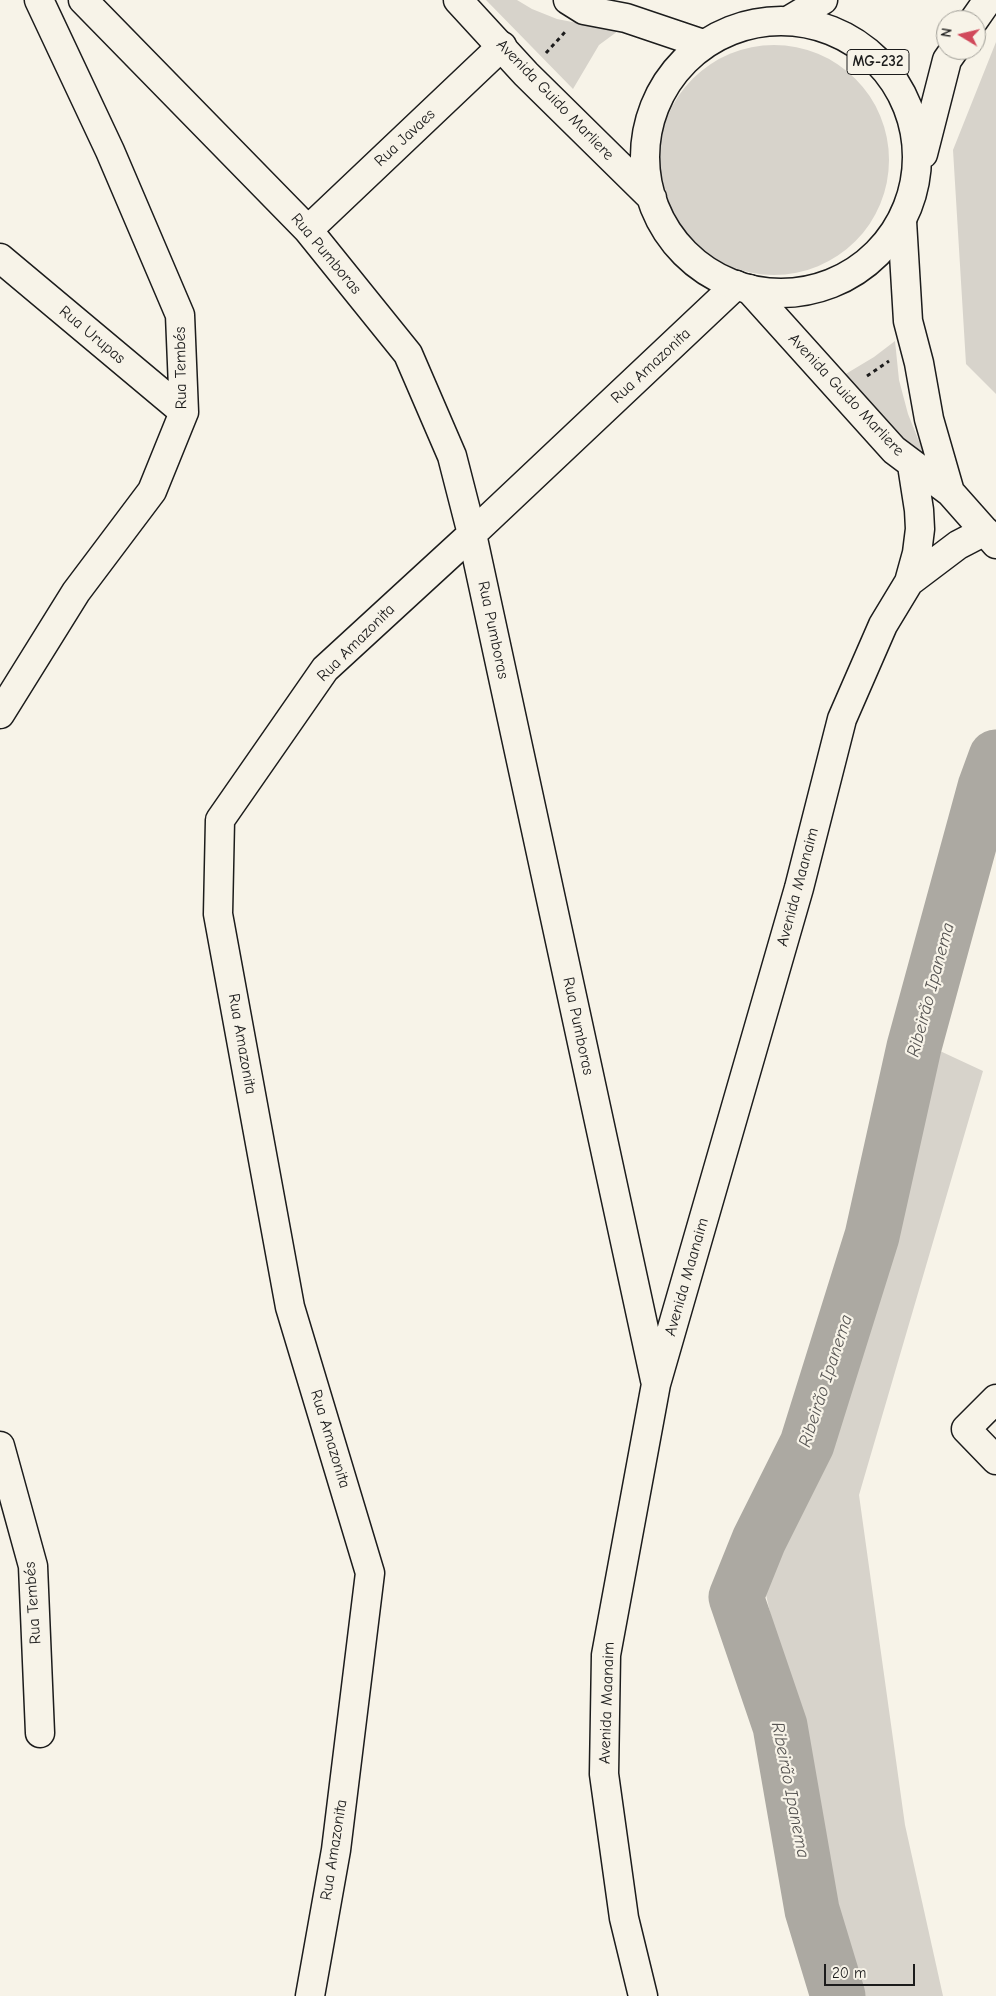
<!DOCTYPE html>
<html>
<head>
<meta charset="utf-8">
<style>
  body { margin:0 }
  #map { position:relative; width:996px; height:1996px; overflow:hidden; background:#f7f3e8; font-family:"Comic Neue",sans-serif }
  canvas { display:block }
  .north { position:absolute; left:936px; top:10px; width:50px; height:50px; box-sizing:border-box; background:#f7f3e8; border:1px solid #9f9d96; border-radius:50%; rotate:279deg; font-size:14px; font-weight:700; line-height:20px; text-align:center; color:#1c1c1c }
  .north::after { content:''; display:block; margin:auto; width:18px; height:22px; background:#d1495b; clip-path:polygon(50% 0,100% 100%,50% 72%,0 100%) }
  .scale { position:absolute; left:824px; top:1964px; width:91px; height:22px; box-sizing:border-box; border:2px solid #1c1c1c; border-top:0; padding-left:6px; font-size:15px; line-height:18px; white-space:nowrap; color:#1c1c1c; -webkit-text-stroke:4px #f7f3e8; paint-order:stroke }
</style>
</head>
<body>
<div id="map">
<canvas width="996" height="1996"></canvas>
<div class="north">N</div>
<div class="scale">20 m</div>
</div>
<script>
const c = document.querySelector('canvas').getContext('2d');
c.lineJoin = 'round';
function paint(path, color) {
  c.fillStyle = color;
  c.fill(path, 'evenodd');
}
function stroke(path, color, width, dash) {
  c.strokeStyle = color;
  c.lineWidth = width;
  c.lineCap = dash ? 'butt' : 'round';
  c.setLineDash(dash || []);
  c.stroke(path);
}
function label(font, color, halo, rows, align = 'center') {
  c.font = font + ' "Comic Neue",sans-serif';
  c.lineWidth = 4.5;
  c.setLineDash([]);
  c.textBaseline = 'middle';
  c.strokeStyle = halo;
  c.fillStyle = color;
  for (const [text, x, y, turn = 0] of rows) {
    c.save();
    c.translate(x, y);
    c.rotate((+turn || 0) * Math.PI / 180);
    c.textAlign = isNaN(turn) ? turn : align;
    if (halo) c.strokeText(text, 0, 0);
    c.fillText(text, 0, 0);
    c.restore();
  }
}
const green = new Path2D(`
  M486,0H517L532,9L557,19L618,31L599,45L573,89Z
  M996,42V394L966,364L953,150Z
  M659 160a115 115 0 1 1 230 0a115 115 0 1 1-230 0Z
  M895,341L899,380L908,414L931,471L839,378L874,357Z
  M940,1051L983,1071L859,1495L905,1825L943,1996H858L766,1595Z`);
const river = new Path2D(`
  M838,1996L812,1910L780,1726L736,1597L759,1540L807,1444L872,1236L914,1047L985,787L996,757`);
const path = new Path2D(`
  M546,53L565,32
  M867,376L889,361`);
const street = new Path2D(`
  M83,0L308,230L408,354L452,456L472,534L325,669L220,820L218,914L290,1307L370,1573L336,1850L310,1996
  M308,230L502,46
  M0,258L184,412
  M0,714L76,592L152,491L184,412L180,315L110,151L39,0
  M996,1399L966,1429L996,1460
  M0,1446L33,1566L40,1733`);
const secondary = new Path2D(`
  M902,221L908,321L919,363L929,419L950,492
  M749,289L894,450L950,492L996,544
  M909,582L958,545L985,531
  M655,1380L472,534L736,285
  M643,1996L624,1918L604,1774L606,1655L656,1384L799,888L842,719L883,625L909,582L917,553L920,529L919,510L912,465`);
const primary = new Path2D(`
  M458,0L526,74L652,198
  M568,0L584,10L626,18L703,44
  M791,19L823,0
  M974,20L988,0
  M645 157a136 136 0 1 1 272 0a136 136 0 1 1-272 0Z
  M923,154L947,60L954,50`);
const shields = [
  [878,62,62]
];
const shieldNames = [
  ["MG-232",878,62]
];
const streetNames = [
  ["Avenida Guido Marliere",555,100,46],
  ["Rua Javaes",405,138,-43],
  ["Rua Pumboras",326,254,50],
  ["Rua Urupas",92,335,40],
  ["Rua Amazonita",651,366,-43],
  ["Rua Tembés",181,368,-91],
  ["Avenida Guido Marliere",846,395,47],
  ["Rua Pumboras",493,630,78],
  ["Rua Amazonita",356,643,-45],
  ["Avenida Maanaim",798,887,-75],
  ["Rua Pumboras",578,1026,78],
  ["Rua Amazonita",242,1044,80],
  ["Avenida Maanaim",687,1277,-74],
  ["Rua Amazonita",330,1439,73],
  ["Rua Tembés",33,1603,-94],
  ["Avenida Maanaim",607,1703,-88],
  ["Rua Amazonita",334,1850,-81]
];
const waterNames = [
  ["Ribeirão Ipanema",931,990,-75],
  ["Ribeirão Ipanema",826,1381,-72],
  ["Ribeirão Ipanema",790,1790,79]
];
paint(green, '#d7d3cb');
stroke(river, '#aca9a2', 55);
stroke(street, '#1c1c1c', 31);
stroke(secondary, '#1c1c1c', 31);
stroke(primary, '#1c1c1c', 31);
stroke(path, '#1c1c1c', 3, [4, 4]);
stroke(street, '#f7f3e8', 28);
stroke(secondary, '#f7f3e8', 28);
stroke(primary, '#f7f3e8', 28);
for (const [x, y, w] of shields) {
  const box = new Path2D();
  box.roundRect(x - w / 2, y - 12.5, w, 25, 4);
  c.fillStyle = '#f7f3e8';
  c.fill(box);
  stroke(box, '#1c1c1c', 1);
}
label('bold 15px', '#1c1c1c', null, shieldNames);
label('16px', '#1c1c1c', '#f7f3e8', streetNames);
label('italic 18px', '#565452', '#f7f3e8', waterNames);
</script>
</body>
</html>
